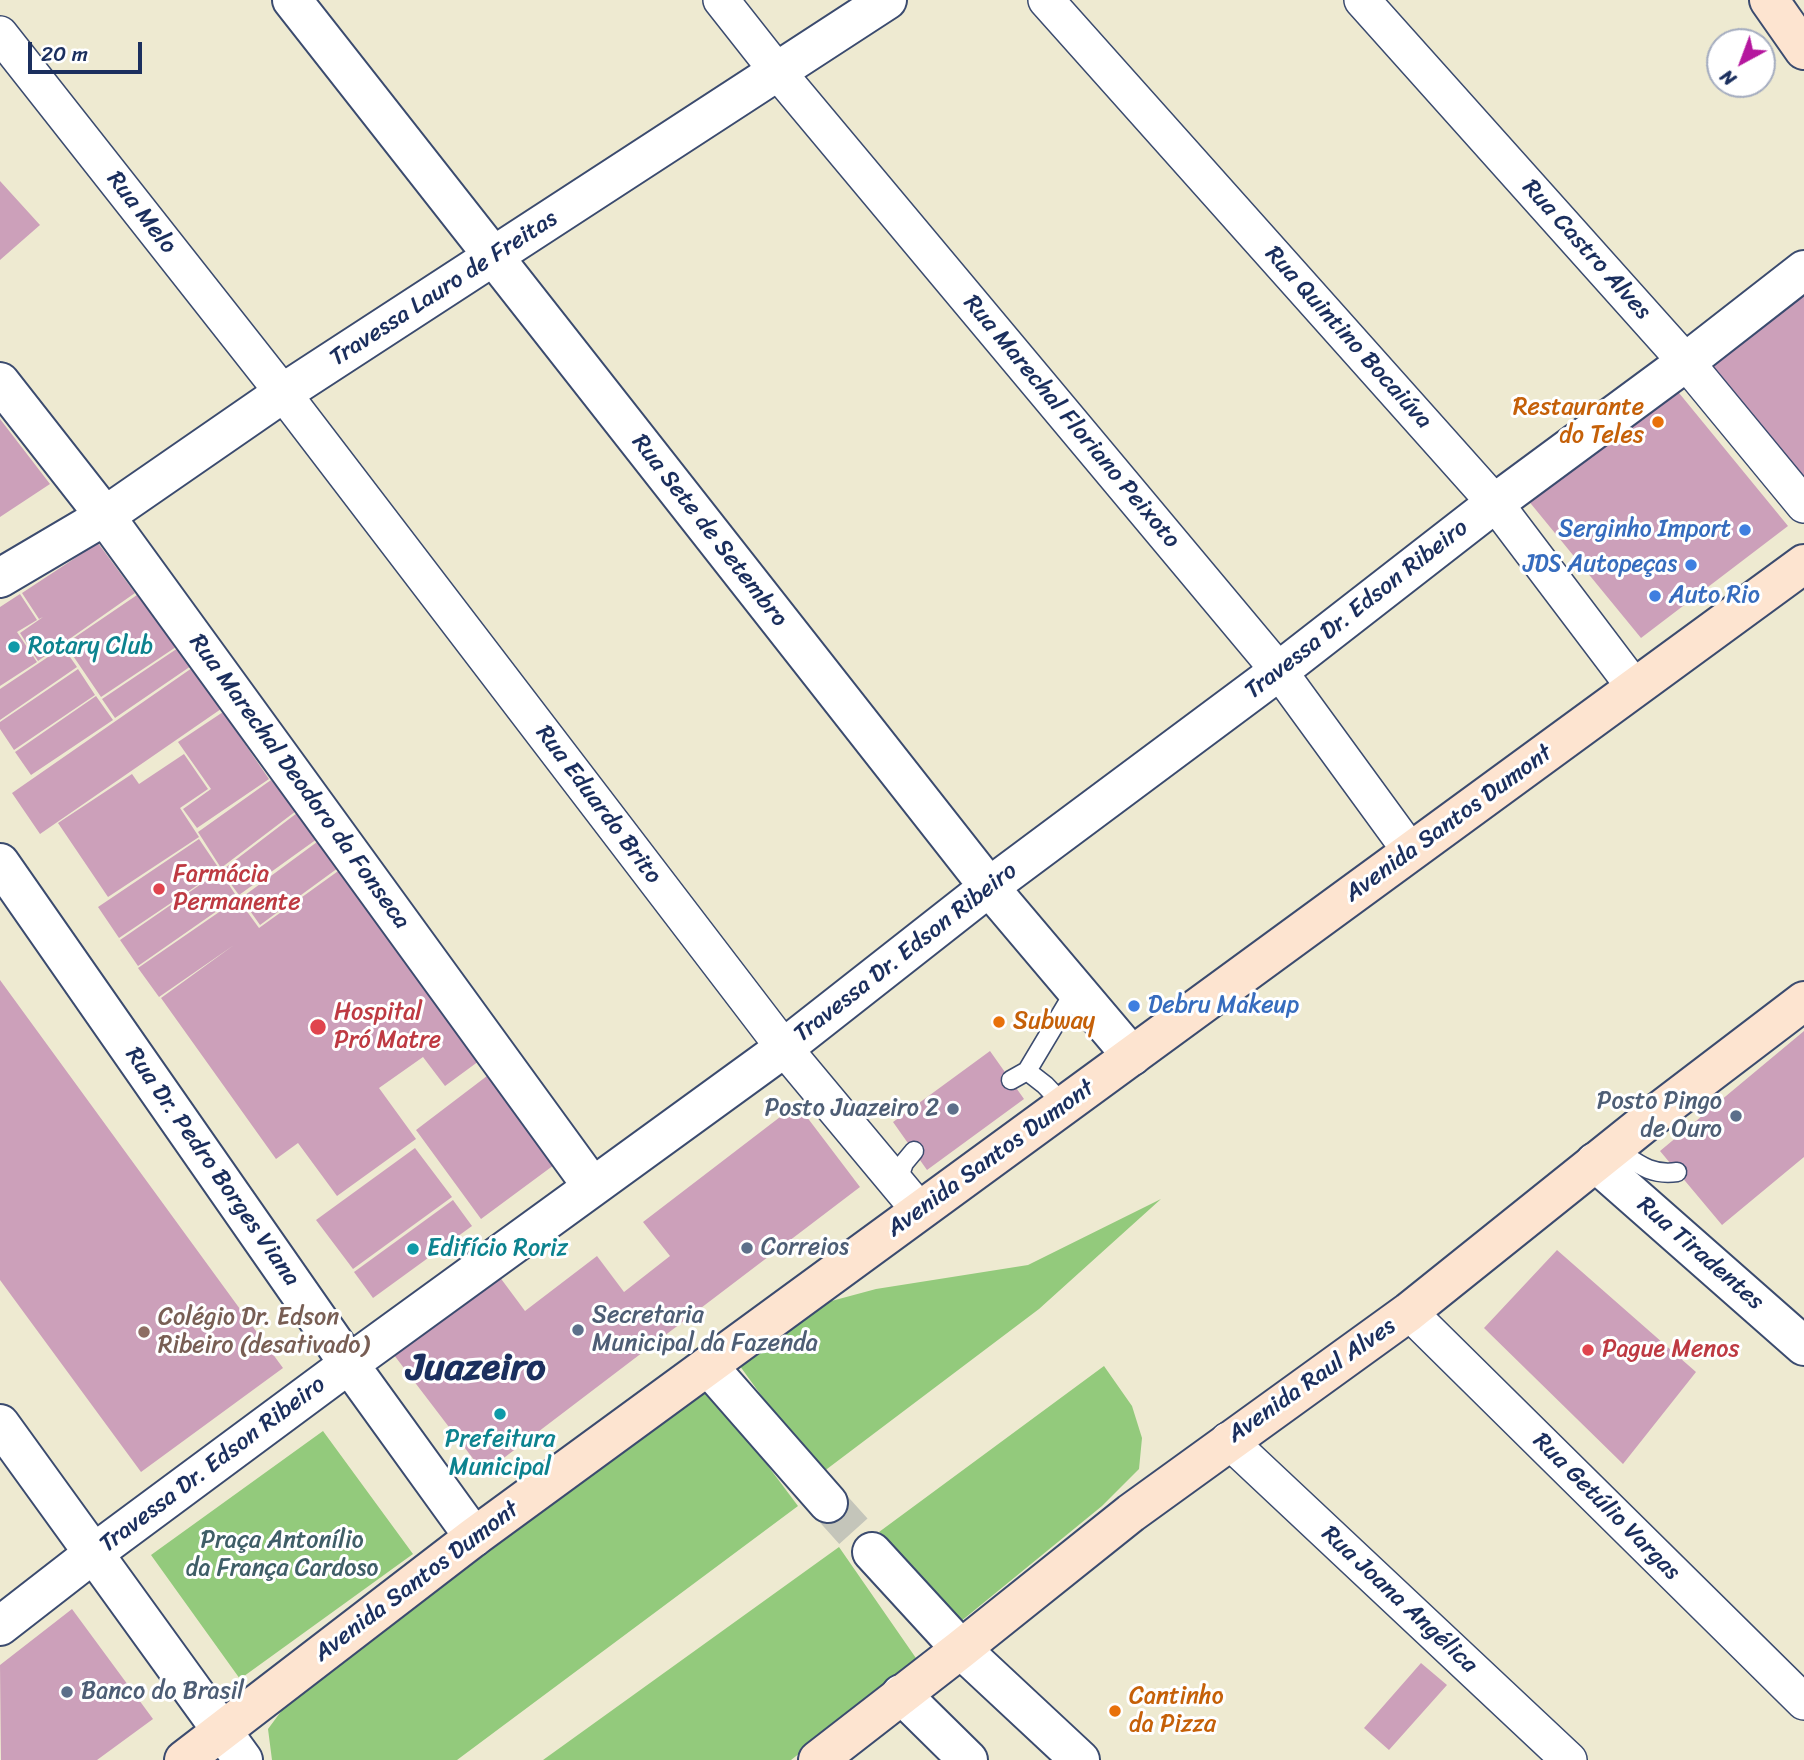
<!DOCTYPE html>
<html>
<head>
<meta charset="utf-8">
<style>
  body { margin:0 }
  #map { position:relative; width:1804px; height:1760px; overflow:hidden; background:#eeead1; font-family:Sriracha,sans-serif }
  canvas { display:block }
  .north { position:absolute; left:1706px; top:28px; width:70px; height:70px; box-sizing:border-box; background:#fff; border:2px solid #a4acbf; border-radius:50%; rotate:221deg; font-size:19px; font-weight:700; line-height:28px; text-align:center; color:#1b2f5e }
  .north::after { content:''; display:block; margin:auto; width:24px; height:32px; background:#b5179e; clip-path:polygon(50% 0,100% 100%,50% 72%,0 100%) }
  .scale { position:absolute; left:28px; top:42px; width:114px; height:32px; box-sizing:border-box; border:4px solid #1b2f5e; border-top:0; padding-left:9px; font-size:21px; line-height:24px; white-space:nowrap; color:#1b2f5e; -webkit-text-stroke:5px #fff; paint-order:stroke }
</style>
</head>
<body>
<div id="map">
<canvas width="1804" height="1760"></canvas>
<div class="north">N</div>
<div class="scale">20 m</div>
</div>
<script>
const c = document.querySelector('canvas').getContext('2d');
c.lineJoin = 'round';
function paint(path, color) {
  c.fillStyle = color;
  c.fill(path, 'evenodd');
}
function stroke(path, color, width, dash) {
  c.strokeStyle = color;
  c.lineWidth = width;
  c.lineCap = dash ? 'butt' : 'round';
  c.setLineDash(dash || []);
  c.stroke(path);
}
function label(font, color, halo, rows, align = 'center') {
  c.font = font + ' Sriracha,sans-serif';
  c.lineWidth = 6;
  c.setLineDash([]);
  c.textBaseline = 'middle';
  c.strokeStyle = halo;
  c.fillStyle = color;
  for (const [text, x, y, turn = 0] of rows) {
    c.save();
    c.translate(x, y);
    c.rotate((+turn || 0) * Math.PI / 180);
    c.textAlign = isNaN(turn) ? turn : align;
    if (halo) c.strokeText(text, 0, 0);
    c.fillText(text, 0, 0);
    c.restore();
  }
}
const green = new Path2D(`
  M1161,1199L1039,1309L819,1475L737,1362L824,1303L876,1289L1028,1265Z
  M1104,1366L1132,1406L1142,1438L1139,1469L1102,1506L960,1622L879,1532Z
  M705,1382L798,1506L457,1760H272L268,1729L291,1698Z
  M323,1431L413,1554L240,1679L151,1555Z
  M839,1547L918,1661L791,1760H543Z`);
const building = new Path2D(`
  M0,181L40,225L0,260Z
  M1804,279V480L1704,356Z
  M1670,382L1788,526L1641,638L1527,499Z
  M0,419L50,484L0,517Z
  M98,543L135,593L38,661L20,633L43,617L39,619L22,593Z
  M20,594L37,620L17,632L37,662L0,686V607Z
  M137,595L176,647L101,697L65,644Z
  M63,647L77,667L0,720V689Z
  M178,648L191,666L115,718L102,699Z
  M192,668L221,709L40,834L12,793Z
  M78,669L95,695L14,750L0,729V722Z
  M96,696L113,720L31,775L15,752Z
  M223,712L269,779L197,828L183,809L211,789L178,742Z
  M184,754L208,789L180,808L199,837L108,897L58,823L132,774L139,784Z
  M271,780L296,811L221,868L198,832Z
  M297,813L317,839L239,895L221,871Z
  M199,839L220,870L119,938L98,907Z
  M317,842L338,868L260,925L241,898Z
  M341,869L479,1061L445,1086L423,1057L379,1088L416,1139L337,1196L298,1143L276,1159L161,998L234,945L159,997L138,968L238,899L259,928Z
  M220,871L237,897L138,966L120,940Z
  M0,980L283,1368L141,1472L0,1280Z
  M1804,1031V1157L1722,1225L1660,1151Z
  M990,1051L1024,1099L927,1170L893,1122Z
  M487,1076L554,1165L481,1219L416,1130Z
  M797,1104L860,1187L484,1473L394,1355L499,1276L525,1311L597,1256L624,1292L670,1256L643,1222Z
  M415,1148L452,1197L353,1269L316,1220Z
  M453,1200L472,1226L373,1298L354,1272Z
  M1557,1250L1696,1372L1623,1464L1484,1328Z
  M72,1609L153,1719L97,1760H1L0,1665Z
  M1421,1663L1447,1685L1389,1750L1364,1728Z`);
const tertiaryTunnel = new Path2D(`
  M828,1503L872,1552`);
const service = new Path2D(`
  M1027,1071L1076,989
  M1011,1080L1027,1071L1045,1085L1064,1105
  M1614,1148C1636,1162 1649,1176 1677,1172
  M897,1183L904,1163L914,1151`);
const minor = new Path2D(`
  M721,0L777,71L1279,671L1411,852
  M1046,0L1495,503L1635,688
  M1362,0L1686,362L1804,505
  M0,34L283,393L784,1048L920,1211
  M1409,1312L1804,1702
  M1228,1440L1569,1760`);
const tertiary = new Path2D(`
  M292,0L989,887L1132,1056
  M0,382L105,516L592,1186
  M0,578L105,516L283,393L887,0
  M0,863L349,1364L474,1537
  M1595,1162L1804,1346
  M708,1366L828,1503
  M0,1424L243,1760
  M872,1552L961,1649L1080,1760
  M0,1626L94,1553L349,1364L784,1048L989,887L1279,671L1495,503L1686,362L1804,270
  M901,1694L968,1760`);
const secondary = new Path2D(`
  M1769,0L1804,50
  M184,1760L474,1537L1804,564
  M818,1760L961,1649L1131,1513L1409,1312L1661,1110L1804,1001`);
const markers = [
  [1658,422,7,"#e8710a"],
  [1745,530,7,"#3f7fe0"],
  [1691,565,7,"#3f7fe0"],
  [1655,596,7,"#3f7fe0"],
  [14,647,7,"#0f9aa8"],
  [159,889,7,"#e0444e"],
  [1134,1006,7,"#3f7fe0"],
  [999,1022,7,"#e8710a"],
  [318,1027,9,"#e0444e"],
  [953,1109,7,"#5c6f8a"],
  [1736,1116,7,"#5c6f8a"],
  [747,1248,7,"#5c6f8a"],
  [413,1249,7,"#0f9aa8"],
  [578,1330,7,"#5c6f8a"],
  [144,1332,7,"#8d6e63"],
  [1588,1350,7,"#e0444e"],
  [500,1414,7,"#0f9aa8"],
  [67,1692,7,"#5c6f8a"],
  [1115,1711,7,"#e8710a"]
];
const streetNames = [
  ["Rua Melo",141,213,52],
  ["Rua Castro Alves",1586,250,48],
  ["Travessa Lauro de Freitas",444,289,-33],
  ["Rua Quintino Bocaiúva",1348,338,48],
  ["Rua Marechal Floriano Peixoto",1071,422,50],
  ["Rua Sete de Setembro",709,531,52],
  ["Travessa Dr. Edson Ribeiro",1357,610,-38],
  ["Rua Marechal Deodoro da Fonseca",299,782,54],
  ["Rua Eduardo Brito",598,805,53],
  ["Avenida Santos Dumont",1449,824,-36],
  ["Travessa Dr. Edson Ribeiro",906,953,-38],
  ["Avenida Santos Dumont",991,1159,-36],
  ["Rua Dr. Pedro Borges Viana",212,1167,55],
  ["Rua Tiradentes",1700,1254,41],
  ["Avenida Raul Alves",1312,1381,-35],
  ["Travessa Dr. Edson Ribeiro",213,1465,-37],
  ["Rua Getúlio Vargas",1606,1507,45],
  ["Avenida Santos Dumont",417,1582,-37],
  ["Rua Joana Angélica",1399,1600,43]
];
const foodNames = [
  ["Restaurante",1644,408,"right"],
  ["do Teles",1644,436,"right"],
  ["Subway",1013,1022],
  ["Cantinho",1129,1697],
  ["da Pizza",1129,1725]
];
const shopNames = [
  ["Serginho Import",1731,530],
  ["JDS Autopeças",1677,565],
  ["Auto Rio",1669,596,"left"],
  ["Debru Makeup",1148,1006,"left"]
];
const cultureNames = [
  ["Rotary Club",28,647],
  ["Edifício Roriz",427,1249],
  ["Prefeitura",500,1440,"center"],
  ["Municipal",500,1468,"center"]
];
const healthNames = [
  ["Farmácia",173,875],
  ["Permanente",173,903],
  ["Hospital",334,1013],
  ["Pró Matre",334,1041],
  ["Pague Menos",1602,1350]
];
const serviceNames = [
  ["Posto Pingo",1722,1102,"right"],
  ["de Ouro",1722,1130,"right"],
  ["Posto Juazeiro 2",939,1109,"right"],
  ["Correios",761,1248],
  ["Secretaria",592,1316],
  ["Municipal da Fazenda",592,1344],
  ["Banco do Brasil",81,1692]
];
const educationNames = [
  ["Colégio Dr. Edson",158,1318],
  ["Ribeiro (desativado)",158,1346]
];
const parkNames = [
  ["Praça Antonílio",282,1541],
  ["da França Cardoso",282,1569]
];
const townNames = [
  ["Juazeiro",476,1369]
];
paint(green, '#93ca7c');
paint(building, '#cca0ba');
stroke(tertiaryTunnel, '#c4c5ba', 38, [38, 19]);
stroke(service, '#3b4b6f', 21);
stroke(minor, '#3b4b6f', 38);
stroke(tertiary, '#3b4b6f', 42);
stroke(secondary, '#3b4b6f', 42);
stroke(service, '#fff', 18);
stroke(minor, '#fff', 35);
stroke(tertiary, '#fff', 38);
stroke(secondary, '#fde4d0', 38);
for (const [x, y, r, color] of markers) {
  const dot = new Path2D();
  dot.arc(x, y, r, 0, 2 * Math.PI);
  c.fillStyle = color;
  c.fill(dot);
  stroke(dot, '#fff', 2.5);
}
label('24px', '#1b2f5e', '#fff', streetNames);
label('24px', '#c56008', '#fff', foodNames, 'left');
label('24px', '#366cbe', '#fff', shopNames, 'right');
label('24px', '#0d838f', '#fff', cultureNames, 'left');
label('24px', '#be3a42', '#fff', healthNames, 'left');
label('24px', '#4e5e75', '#fff', serviceNames, 'left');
label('24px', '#785e54', '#fff', educationNames, 'left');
label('24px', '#3f5e67', '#fff', parkNames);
label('bold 38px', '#1b2f5e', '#fff', townNames);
</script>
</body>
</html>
